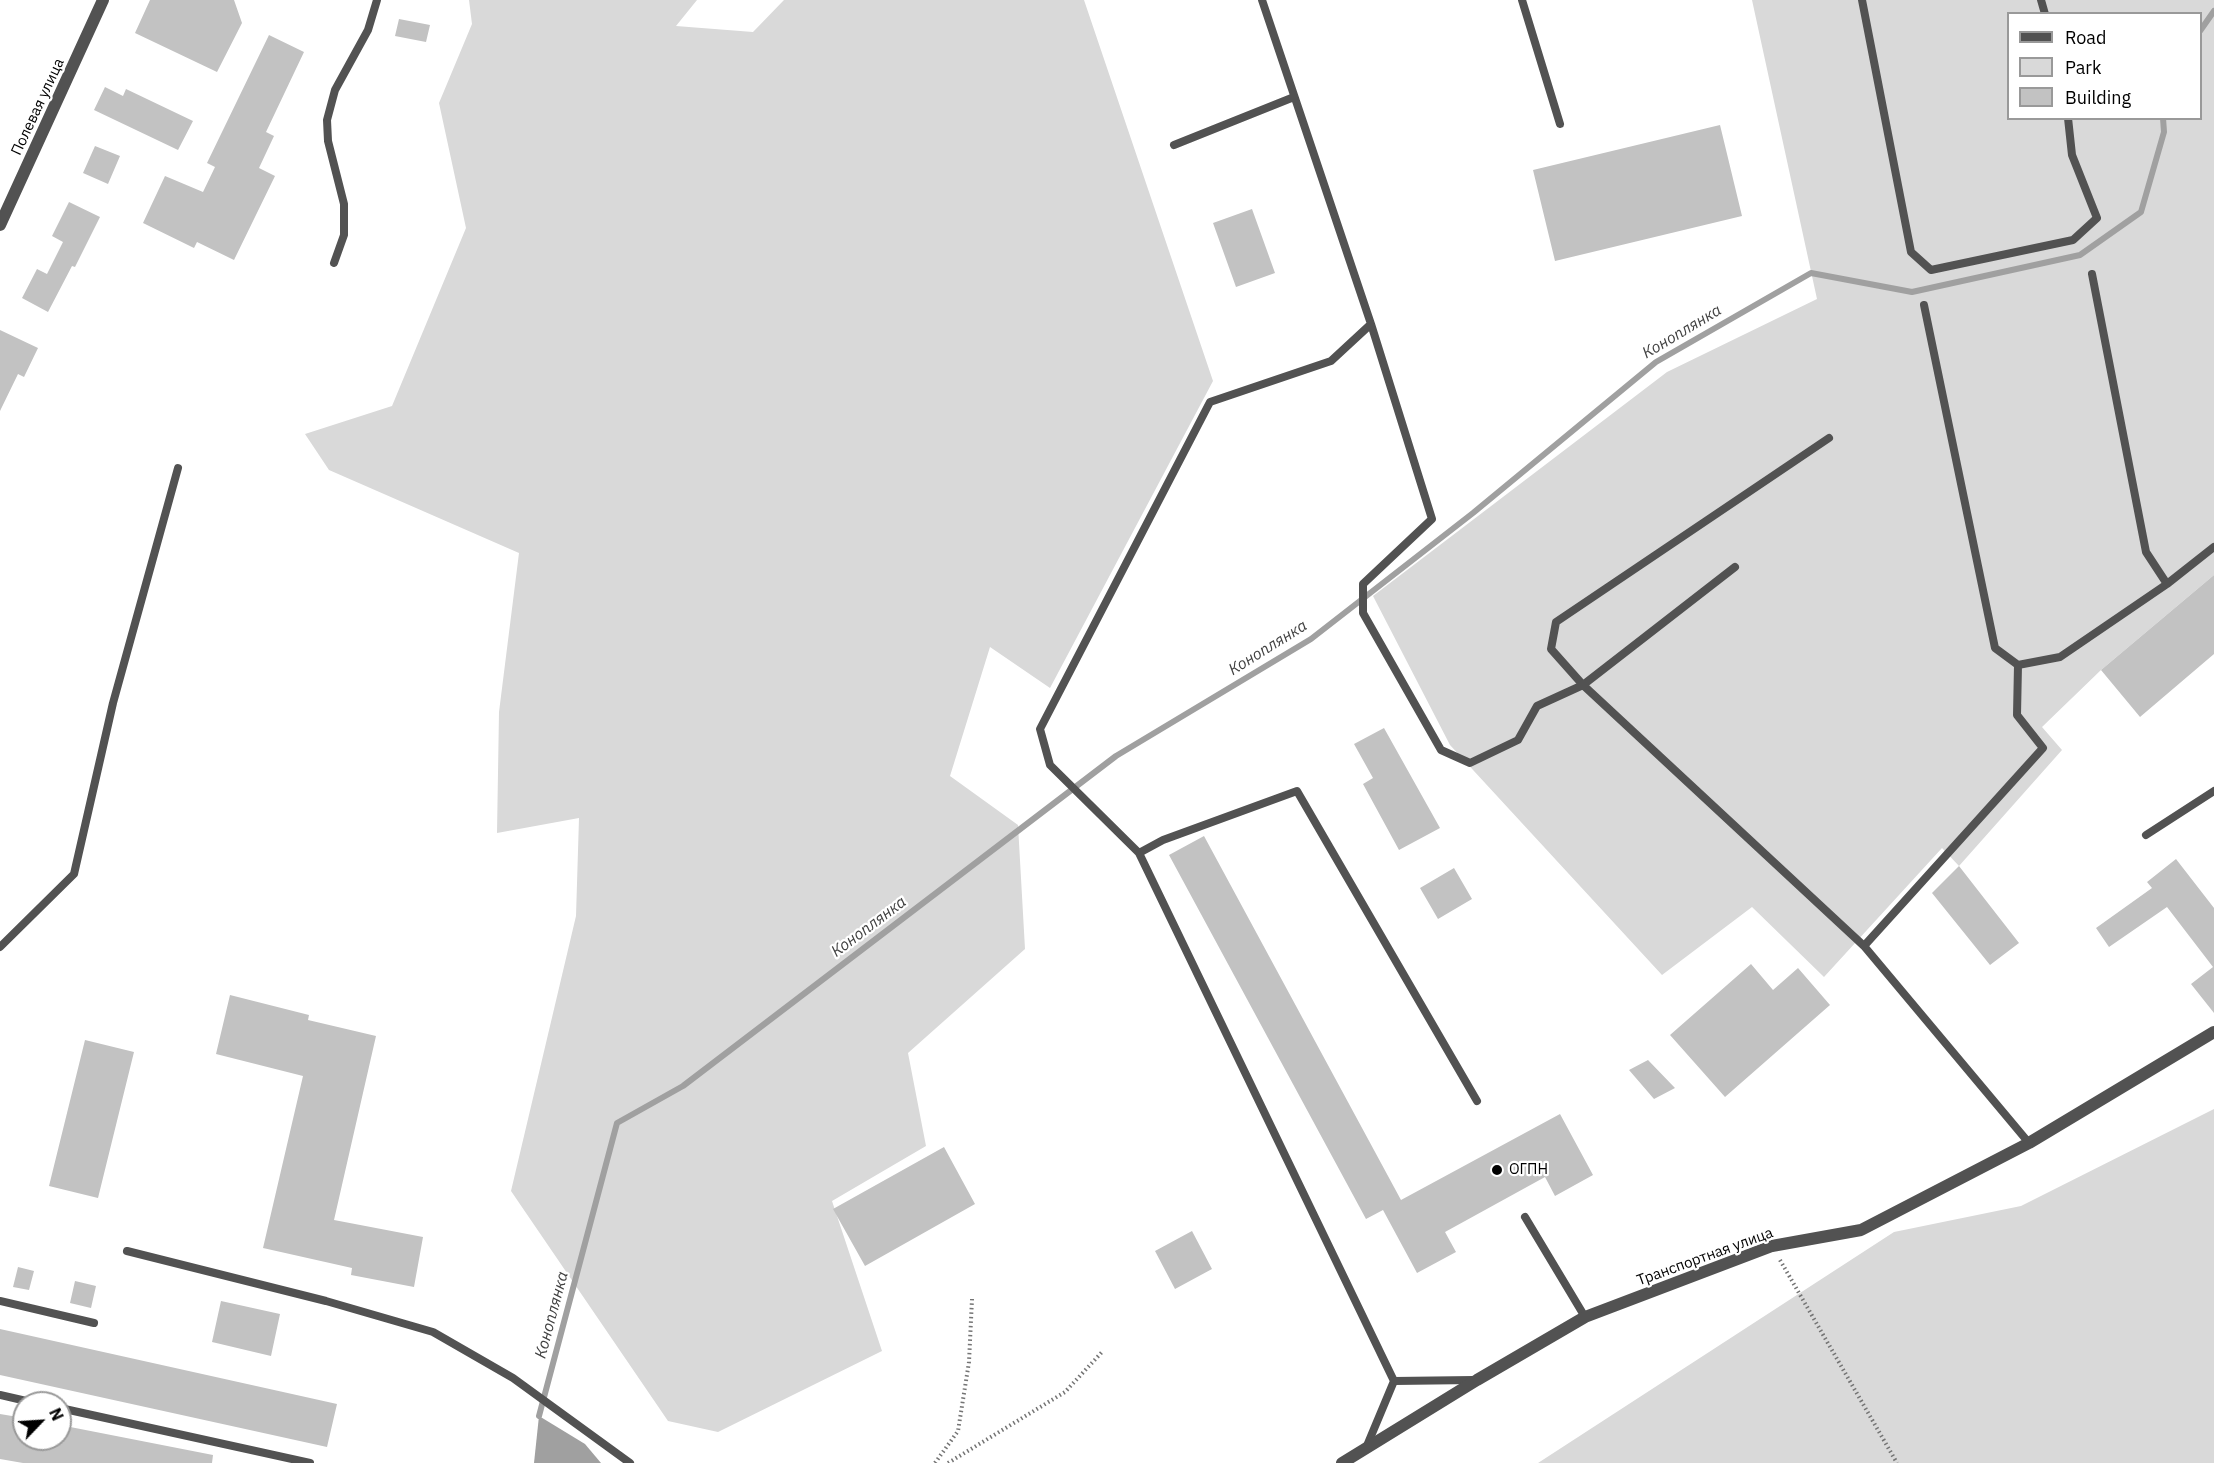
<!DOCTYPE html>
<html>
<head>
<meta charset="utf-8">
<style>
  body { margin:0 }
  #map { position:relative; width:2214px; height:1463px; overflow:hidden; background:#fff; font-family:"IBM Plex Sans",sans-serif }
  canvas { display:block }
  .legend { position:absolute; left:2007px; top:12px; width:195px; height:108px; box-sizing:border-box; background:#fff; border:2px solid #999; margin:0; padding:8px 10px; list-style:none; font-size:18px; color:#000 }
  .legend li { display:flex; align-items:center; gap:12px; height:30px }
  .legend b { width:30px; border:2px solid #999 }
  .north { position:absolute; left:12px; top:1391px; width:60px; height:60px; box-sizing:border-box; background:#fff; border:2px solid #999; border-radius:50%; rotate:65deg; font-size:16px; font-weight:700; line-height:24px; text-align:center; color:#000 }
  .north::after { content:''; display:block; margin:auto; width:21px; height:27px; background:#000; clip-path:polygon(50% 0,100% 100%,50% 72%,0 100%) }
</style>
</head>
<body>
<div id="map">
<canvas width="2214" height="1463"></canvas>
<ul class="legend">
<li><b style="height:8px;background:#525252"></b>Road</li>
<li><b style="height:16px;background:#d9d9d9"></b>Park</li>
<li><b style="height:16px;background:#c2c2c2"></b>Building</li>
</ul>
<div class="north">N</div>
</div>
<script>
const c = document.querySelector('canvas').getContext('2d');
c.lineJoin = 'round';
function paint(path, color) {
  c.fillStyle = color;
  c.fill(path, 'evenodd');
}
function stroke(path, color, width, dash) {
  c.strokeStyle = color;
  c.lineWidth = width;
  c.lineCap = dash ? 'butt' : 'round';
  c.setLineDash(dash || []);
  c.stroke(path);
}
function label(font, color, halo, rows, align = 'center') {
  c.font = font + ' "IBM Plex Sans",sans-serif';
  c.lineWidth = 4.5;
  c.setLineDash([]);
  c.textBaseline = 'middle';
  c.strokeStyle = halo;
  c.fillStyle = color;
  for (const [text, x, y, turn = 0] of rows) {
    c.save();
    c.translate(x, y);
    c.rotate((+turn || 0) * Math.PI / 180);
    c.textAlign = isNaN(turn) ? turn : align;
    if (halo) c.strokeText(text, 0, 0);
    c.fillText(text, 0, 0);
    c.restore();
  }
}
const green = new Path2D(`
  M469,0H697L676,26L753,32L784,0H1084L1213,381L1050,688L990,647L950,776L1018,825L1025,949L908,1053L926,1146L832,1201L882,1351L718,1432L668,1421L511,1191L576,916L579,818L497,833L499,712L519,553L329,470L305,434L392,406L466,228L439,103L472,24Z
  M1752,0H2214V575L2101,670L2042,727L2062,750L1959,866L1942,848L1824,977L1752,907L1662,975L1450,745L1373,596L1667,372L1817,299ZM2008,14H2200V118H2008Z
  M2214,1109V1463H1538L1894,1232L2021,1206Z`);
const water = new Path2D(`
  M539,1416L585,1444L601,1463H534Z`);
const stream = new Path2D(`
  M2200,31L2214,11
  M539,1416L617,1123L683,1086L1116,756L1311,639L1473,513L1656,362L1811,273L1912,292L2080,255L2141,212L2164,132L2163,118`);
const building = new Path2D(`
  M150,0H234L242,23L217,72L135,33Z
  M399,19L430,25L426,42L395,36Z
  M269,35L304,52L266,132L274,136L259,168L275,176L234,260L197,242L194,248L143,223L165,176L203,192L215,167L207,163Z
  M105,87L123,96L126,89L193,121L178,150L94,110Z
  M1720,125L1742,216L1555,261L1533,170Z
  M95,146L120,156L108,184L83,173Z
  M69,202L100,217L75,267L72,266L48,312L22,298L37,269L47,274L63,242L52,236Z
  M1252,209L1275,273L1236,287L1213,223Z
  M0,330L38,348L24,377L18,374L0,411Z
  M2214,575V654L2140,717L2101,670Z
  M1384,728L1440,828L1399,850L1363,784L1373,778L1354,744Z
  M1204,836L1401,1200L1560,1114L1593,1175L1555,1196L1545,1177L1445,1232L1456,1252L1417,1273L1383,1210L1366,1219L1169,855Z
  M2176,859L2214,908V1013L2191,984L2213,967L2167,907L2109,947L2096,928L2152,888L2147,882Z
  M1959,866L2019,943L1990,965L1932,893Z
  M1454,868L1472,899L1438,919L1420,888Z
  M1751,964L1773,990L1798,968L1830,1005L1725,1097L1670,1035Z
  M230,995L309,1015L308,1020L376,1036L334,1220L423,1237L414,1287L351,1275L352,1268L263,1248L303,1076L216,1054Z
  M85,1040L134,1052L98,1198L49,1186Z
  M1648,1060L1675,1088L1654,1099L1629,1070Z
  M944,1147L975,1204L865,1266L833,1209Z
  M1192,1231L1212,1269L1175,1289L1155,1251Z
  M18,1267L34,1271L29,1290L13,1287Z
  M75,1281L96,1286L91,1308L70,1303Z
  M221,1301L280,1314L271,1356L212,1342Z
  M0,1329L337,1404L327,1447L0,1375Z
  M0,1414L24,1418V1439H60V1425L213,1455L212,1463H23L0,1459Z`);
const path = new Path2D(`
  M1780,1260L1897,1463
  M935,1463L958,1431L969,1362L972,1299
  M948,1463L1065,1392L1103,1351`);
const lane = new Path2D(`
  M1262,0L1371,324L1331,361L1210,402L1040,729L1050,765L1139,853L1394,1381L1474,1380
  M1522,0L1560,124
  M1862,0L1911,252L1931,270L2073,240L2097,218L2072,155L2068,118
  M2041,0L2045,14
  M1174,145L1294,97
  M334,263L344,235V204L328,141L327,120L335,90L368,30L377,0
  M2092,274L2146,552L2167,584
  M1924,305L1995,648L2018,665L2060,657L2167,584L2214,547
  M1371,324L1432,519L1363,584V613L1441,750L1470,763L1518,740L1537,706L1583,685L1735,567
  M1829,438L1556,622L1551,649L1583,685L1864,946
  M2018,665L2017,715L2043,748L1864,946L2029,1143
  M2146,835L2214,791
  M1139,853L1163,840L1297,791L1477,1101
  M0,947L74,874L113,703L178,468
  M1525,1217L1585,1317
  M127,1251L326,1301L433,1332L513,1378L630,1463
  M0,1301L94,1323
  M0,1395L35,1403
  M60,1408L310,1463
  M1366,1448L1394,1381`);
const street = new Path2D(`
  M0,225L103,0
  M1342,1463L1477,1380L1585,1317L1772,1246L1861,1230L2029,1143L2214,1032`);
const markers = [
  [1497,1170,6,"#000"]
];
const streetNames = [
  ["Полевая улица",38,107,-65],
  ["Транспортная улица",1705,1257,-20]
];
const poiNames = [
  ["ОГПН",1509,1170]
];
const waterNames = [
  ["Коноплянка",1682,332,-31],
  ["Коноплянка",1268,648,-32],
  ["Коноплянка",869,927,-37],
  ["Коноплянка",552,1315,-75]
];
paint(green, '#d9d9d9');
paint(water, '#a0a0a0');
stroke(stream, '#a0a0a0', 6);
paint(building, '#c2c2c2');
stroke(path, '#747474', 4, [1.5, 3]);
stroke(lane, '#525252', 8);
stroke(street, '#525252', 12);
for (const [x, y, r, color] of markers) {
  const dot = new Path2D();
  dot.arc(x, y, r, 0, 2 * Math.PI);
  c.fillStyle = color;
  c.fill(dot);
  stroke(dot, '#fff', 2);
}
label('15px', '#000', '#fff', streetNames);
label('15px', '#000', '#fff', poiNames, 'left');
label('italic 16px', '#414141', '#fff', waterNames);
</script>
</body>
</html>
